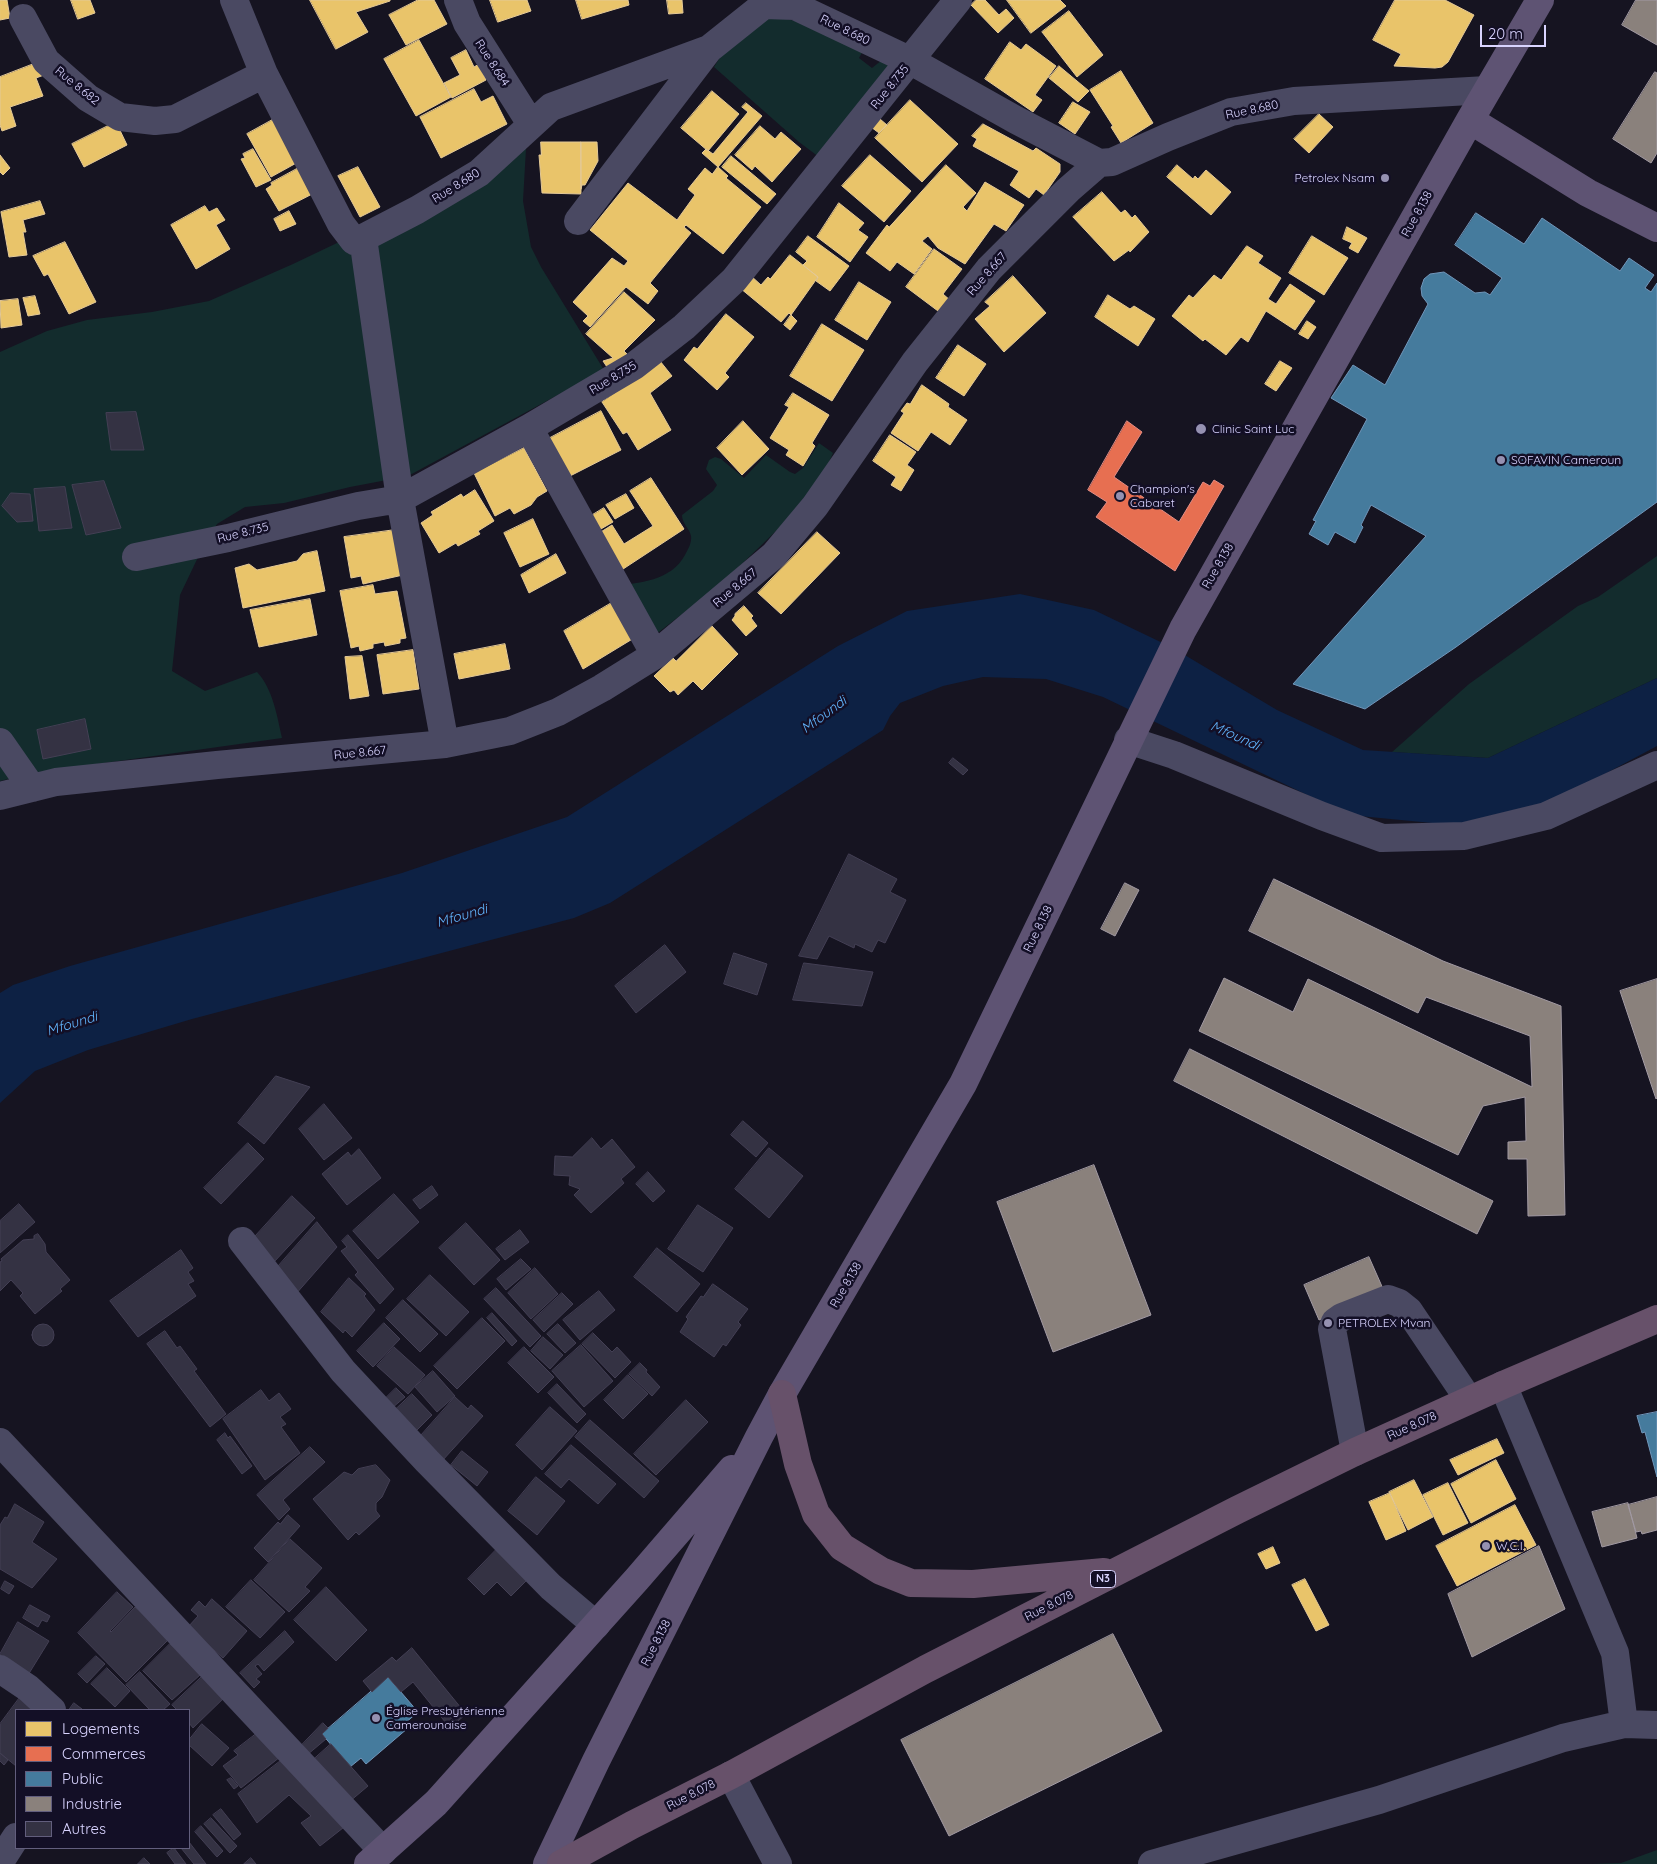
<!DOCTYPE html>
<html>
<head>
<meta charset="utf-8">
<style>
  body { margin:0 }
  #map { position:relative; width:1657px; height:1864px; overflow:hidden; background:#161421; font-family:Quicksand,sans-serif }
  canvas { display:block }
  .legend { position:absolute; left:15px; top:1709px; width:175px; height:140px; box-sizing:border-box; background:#130f26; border:1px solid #625e7d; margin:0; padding:6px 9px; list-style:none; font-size:15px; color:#d9d4ff }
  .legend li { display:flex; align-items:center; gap:10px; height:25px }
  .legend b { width:25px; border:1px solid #625e7d }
  .scale { position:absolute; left:1480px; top:25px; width:66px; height:22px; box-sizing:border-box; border:2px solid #d9d4ff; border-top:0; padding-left:6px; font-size:15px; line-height:18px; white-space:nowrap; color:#d9d4ff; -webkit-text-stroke:4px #130f26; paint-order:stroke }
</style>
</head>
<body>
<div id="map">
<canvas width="1657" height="1864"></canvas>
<ul class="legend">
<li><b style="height:14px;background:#e9c46a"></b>Logements</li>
<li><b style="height:14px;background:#e76f51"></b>Commerces</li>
<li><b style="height:14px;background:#457b9d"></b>Public</li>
<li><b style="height:14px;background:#8a817c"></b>Industrie</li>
<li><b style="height:14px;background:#343243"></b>Autres</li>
</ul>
<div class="scale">20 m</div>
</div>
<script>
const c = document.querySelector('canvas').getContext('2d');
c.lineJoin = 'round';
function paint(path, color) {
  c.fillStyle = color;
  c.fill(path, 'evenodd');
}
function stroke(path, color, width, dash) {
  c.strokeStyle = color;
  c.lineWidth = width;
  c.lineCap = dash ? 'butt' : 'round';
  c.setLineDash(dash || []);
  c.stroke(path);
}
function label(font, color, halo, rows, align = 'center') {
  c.font = font + ' Quicksand,sans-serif';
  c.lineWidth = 5;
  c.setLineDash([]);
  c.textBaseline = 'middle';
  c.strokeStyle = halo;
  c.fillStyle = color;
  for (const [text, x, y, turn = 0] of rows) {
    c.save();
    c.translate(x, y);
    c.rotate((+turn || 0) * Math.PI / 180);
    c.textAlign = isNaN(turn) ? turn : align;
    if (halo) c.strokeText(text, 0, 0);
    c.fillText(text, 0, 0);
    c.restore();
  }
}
const green = new Path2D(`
  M773,16L809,24L865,47L859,58L872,68L882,60L889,61L888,70L819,157L799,142L714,67L729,43Z
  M527,131L523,201L531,247L541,267L604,370L408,476L350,487L284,503L245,507L217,524L201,551L180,595L172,671L205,691L257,672C273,689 277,716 282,738L33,773L0,781V352L47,331L87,320L152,312L209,301L293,264L423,202Z
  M819,443L833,453L823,476L805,503L720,585L651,638L613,586C639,583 671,581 685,555C688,549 692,543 691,536C690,529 682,524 682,515L713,491L717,485L706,469L709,460L715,457L721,459L744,478L766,455L790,472L795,474L803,468Z
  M1657,556V678L1488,758L1392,752L1469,684L1578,606L1598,597Z
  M1657,1850V1864H1592L1621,1863Z`);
const water = new Path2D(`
  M1020,594L1094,610L1173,648L1277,710L1363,750L1488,758L1657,678V746L1556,800L1453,825L1349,815L1103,697L1046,679L983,677L943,686L900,703L890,716L883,730L610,903L574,918L192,1019L88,1050L35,1071L0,1103V993L13,985L70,966L402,873L567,817L838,646L907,611Z`);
const homes = new Path2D(`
  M0,0H7L10,18L0,20Z
  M71,0H90L95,13L78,19Z
  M310,0H390V1L356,12L368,32L336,49Z
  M418,0H434L447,24L406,45L389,15Z
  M490,0H527L531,11L498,22Z
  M576,0H628L629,5L582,19Z
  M667,0H682L683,13L669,14Z
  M976,0H985L999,15L1006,9L1014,18L998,33L971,5Z
  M1007,0H1060L1066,6L1031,33Z
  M1395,0H1445L1474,15L1448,62L1442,67L1435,68L1394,66L1401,54L1373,40Z
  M1069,11L1103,55L1077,77L1042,32Z
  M419,40L451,97L416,116L384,59Z
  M1010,42L1021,50L1026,44L1056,66L1035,95L1042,100L1033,112L985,79Z
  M466,50L474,67L479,64L486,80L452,98L444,83L460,75L451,58Z
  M39,62L44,75L36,78L43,96L10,107L16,126L2,131L0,125V77Z
  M1059,66L1089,91L1078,102L1049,78Z
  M1121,71L1153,123L1121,143L1111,127L1113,126L1090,90Z
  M474,89L481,102L493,96L507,124L441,158L420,117Z
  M712,91L739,114L708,151L681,128Z
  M910,100L958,144L922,182L875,138Z
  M1073,102L1090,112L1075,134L1059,123Z
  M746,103L762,116L718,167L702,153L706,149L713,154L748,112L742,107Z
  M1319,114L1333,127L1309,153L1294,139Z
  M276,118L300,161L271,177L247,134Z
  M880,119L887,125L879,133L871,127Z
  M116,122L127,145L84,167L72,144Z
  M983,124L1033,151L1036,148L1060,164V172L1044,195L1036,189L1029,198L1010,185L1019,171L973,146L977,139L972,136Z
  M760,126L775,139L781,132L801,149L772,182L755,166L752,170L735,155Z
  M541,142H581V194L542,193L539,155H541Z
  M581,142H597L598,161L585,185H582L581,189Z
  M253,149L271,180L256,187L241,159L245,158L243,154Z
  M0,155L10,168L3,175L0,172Z
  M870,155L911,191L884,222L842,186Z
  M731,156L776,194L767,204L722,167Z
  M306,164L320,190L279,211L266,189L272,185L271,183Z
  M946,165L976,193L963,207L967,211L985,182L1024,205L1006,231L994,224L965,264L938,248L928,236L922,241L932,249L914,274L897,262L890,271L866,253L887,225L889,227Z
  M1177,165L1193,179L1195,176L1198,179L1206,170L1231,192L1211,215L1167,177Z
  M358,167L380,207L360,217L338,176Z
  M718,167L728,176L726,178L761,207L723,254L686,225L684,227L691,233L650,283L658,291L648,304L626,287L590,327L583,321L588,316L573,302L612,258L624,266L628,261L590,230L628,183L677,220L695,195L688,189L705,168L712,174Z
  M1102,192L1121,213L1125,210L1132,218L1135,215L1149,232L1130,252L1129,250L1114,261L1073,217Z
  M40,201L45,214L23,220L26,232H23L27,255L9,257L1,212Z
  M839,203L864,223L858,230L868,237L850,262L817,237Z
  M205,206L209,212L217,208L225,220L216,225L230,249L196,269L171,225Z
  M289,211L296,224L280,231L274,219Z
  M1347,227L1367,238L1358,253L1349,248L1352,243L1343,239Z
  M808,236L849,266L830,291L816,281L818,277L803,265L807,261L796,252Z
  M1312,236L1348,258L1324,295L1289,273Z
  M65,242L96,302L69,314L48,274L44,276L33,256Z
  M1247,246L1263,256L1258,263L1281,278L1268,299L1276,304L1290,284L1315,301L1295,330L1266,311L1248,342L1241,337L1226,355L1205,339L1203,341L1172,316L1189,295L1193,298L1214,275L1221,280Z
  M934,249L962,269L943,294L951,301L942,314L906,287Z
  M790,255L818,277L791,315L789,313L781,322L740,288L750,275L761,285L768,277L770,279Z
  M1013,276L1046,313L1004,352L975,319L990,306L985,302Z
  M859,282L891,302L867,340L835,320Z
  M624,292L655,320L624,351L629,356L609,370L603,361L613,358L586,334Z
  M1108,295L1130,309L1134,306L1155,319L1138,346L1095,317Z
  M35,296L40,314L28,316L23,298Z
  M18,299L22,325L1,328L0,301Z
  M726,314L754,337L725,373L729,377L717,390L684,360L694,347L697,349Z
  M791,315L797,321L790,330L784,325Z
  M1307,321L1316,327L1308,339L1299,334Z
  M822,324L864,350L832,401L790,376Z
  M958,345L986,364L964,396L936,378Z
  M660,361L672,376L650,393L671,430L638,450L627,432L623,434L602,402Z
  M1280,361L1292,368L1276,391L1265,384Z
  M922,385L949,404L948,407L967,420L950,445L931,432L918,451L891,433L904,413L901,411L907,403L910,404Z
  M793,393L829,415L812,443L815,446L803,466L786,455L789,450L770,438L789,407L785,405Z
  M601,411L621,450L570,476L550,438Z
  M743,421L769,449L742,475L717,448Z
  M890,435L916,452L907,465L914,470L901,491L891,485L896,477L873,461Z
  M524,448L547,491L537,497L531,505L514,514L510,508L495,516L474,473Z
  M651,478L684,529L617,573L596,535L612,525L624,544L653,526L630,491Z
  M475,490L494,521L478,531L480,534L458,546L456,543L439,553L421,523L433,515L431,512L461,494L463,497Z
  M626,494L634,508L615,519L606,505Z
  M604,508L613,522L594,533L586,519Z
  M533,519L549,554L520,567L504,533Z
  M395,530L403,575L363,584L361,576L351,578L344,537Z
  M817,532L840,553L781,614L758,593Z
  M317,551L325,591L243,608L235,568L249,564L257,570L297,561L303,554Z
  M556,554L566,573L529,593L521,575Z
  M373,585L375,594L397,591L406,638L400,639V643L385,646L384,642L373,644V648L360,651L359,646L351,648L340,591Z
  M310,599L317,635L259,647L250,610Z
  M615,601L639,635L583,669L564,631Z
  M744,606L753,616L751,618L757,626L746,636L732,620L735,616V614Z
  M712,626L738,654L702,690L693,681L678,695L674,690L670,692L654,676L673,658L676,661Z
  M505,644L510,669L459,679L454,654Z
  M413,650L419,689L383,694L377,655Z
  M362,656L369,696L350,699L345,657Z
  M1497,1439L1504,1453L1458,1475L1450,1460Z
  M1496,1460L1516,1499L1471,1523L1451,1484Z
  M1414,1480L1433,1517L1408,1530L1389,1492Z
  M1448,1483L1468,1523L1443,1535L1423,1495Z
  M1390,1493L1406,1531L1386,1540L1369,1502Z
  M1515,1505L1536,1545L1457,1586L1436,1546Z
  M1273,1547L1280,1563L1266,1569L1258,1554Z
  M1305,1579L1329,1625L1316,1631L1292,1585Z`);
const shops = new Path2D(`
  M1127,421L1142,432L1114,477L1179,522L1203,482L1210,486L1214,480L1224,486L1175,571L1096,517L1107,502L1088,490Z`);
const public = new Path2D(`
  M1476,213L1524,244L1542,218L1620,271L1629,258L1654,275L1645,288L1651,292L1657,283V502L1456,647L1365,709L1293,684L1426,536L1371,505L1361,525L1363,527L1355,543L1335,532L1328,545L1309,534L1316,521L1313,520L1367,419L1331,398L1353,365L1385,385L1428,304L1422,296L1421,288L1424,279L1430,274L1444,272L1475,293L1485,292L1490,295L1502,278L1455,245Z
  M1657,1412V1477L1645,1432L1642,1433L1637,1416Z
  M388,1677L418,1712L404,1724L408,1728L366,1764L361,1758L350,1767L322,1734Z`);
const industry = new Path2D(`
  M1636,0H1657V45L1622,25Z
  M1655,72L1657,73V153L1651,163L1613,139Z
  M1274,879L1443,961L1561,1006L1565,1215L1528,1216L1527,1159H1508V1142L1526,1141L1525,1097L1483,1106L1458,1155L1199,1031L1224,978L1293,1012L1308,979L1532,1087L1530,1036L1426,997L1418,1013L1249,931Z
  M1125,883L1139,890L1115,936L1101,929Z
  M1657,979V1098L1656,1099L1620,991Z
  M1190,1049L1493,1201L1477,1234L1174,1081Z
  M1094,1165L1151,1315L1053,1352L997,1202Z
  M1369,1257L1384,1291L1319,1320L1304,1285Z
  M1657,1497V1530L1642,1534L1641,1531L1636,1532L1628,1505Z
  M1628,1503L1637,1538L1602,1547L1592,1512Z
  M1539,1546L1565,1609L1472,1657L1448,1594Z
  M1113,1634L1162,1731L949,1836L901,1740Z`);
const building = new Path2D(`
  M136,412L144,450H111L106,413Z
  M104,481L121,528L86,535L72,485Z
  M65,487L72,528L39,531L34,489Z
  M11,493L30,494L33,521L17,522L2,506Z
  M85,719L91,749L43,759L37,730Z
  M953,758L968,770L963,775L949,763Z
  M849,854L897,879L890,892L906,900L885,943L878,940L872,952L855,944L854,948L829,936L817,959L799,956Z
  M665,945L686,972L636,1013L615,986Z
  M734,953L767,964L757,995L724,984Z
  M804,963L873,972L862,1006L793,1000Z
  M276,1076L310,1087L264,1144L238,1123Z
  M324,1104L352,1138L324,1160L299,1129Z
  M743,1121L768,1143L756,1157L731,1135Z
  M592,1138L601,1149L612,1139L635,1167L621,1179L624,1183L591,1213L574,1195L580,1189L569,1185L570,1176L554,1175L555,1156L572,1157Z
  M248,1143L264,1159L221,1204L204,1188Z
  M769,1148L803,1176L769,1218L735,1189Z
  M359,1149L381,1178L347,1205L322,1174L348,1152L351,1156Z
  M648,1172L665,1191L653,1202L636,1184Z
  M432,1186L438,1195L420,1209L413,1200Z
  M394,1194L419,1222L378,1259L353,1231Z
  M292,1196L315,1218L274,1262L251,1241Z
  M19,1204L35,1222L0,1253V1221Z
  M698,1205L733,1228L703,1272L668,1249Z
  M317,1222L337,1247L295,1295L275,1270Z
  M466,1223L500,1260L474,1285L439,1248Z
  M520,1230L529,1242L505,1260L496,1249Z
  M38,1234L45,1244L46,1252L70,1280L60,1289L62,1291L35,1314L20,1296L23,1293L11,1280L0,1291V1262L2,1261L1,1259L23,1240L34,1239V1236Z
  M348,1235L394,1289L380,1304L355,1275L358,1272L341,1251L347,1247L342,1241Z
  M657,1248L700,1284L677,1312L634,1277Z
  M181,1250L193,1268L188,1272L194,1281L188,1284L196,1296L138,1337L110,1301Z
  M521,1259L531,1269L506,1290L497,1279Z
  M535,1268L558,1294L531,1319L508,1293Z
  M430,1275L469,1312L446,1336L407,1299Z
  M349,1278L366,1294L364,1296L375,1310L352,1337L345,1330L343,1333L321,1312Z
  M713,1284L748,1309L738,1322L741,1325L726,1346L723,1344L714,1357L680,1332L688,1319L686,1317L701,1296L703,1297Z
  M496,1288L541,1336L530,1347L484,1299Z
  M599,1291L615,1310L580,1340L563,1320Z
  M562,1293L573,1304L544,1332L533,1320Z
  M403,1300L438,1334L420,1352L386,1318Z
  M492,1313L517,1341L512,1346L487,1318Z
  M482,1318L505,1341L457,1389L434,1366Z
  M384,1323L400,1339L373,1367L357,1351Z
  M558,1324L576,1343L565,1353L547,1334Z
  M32 1335a11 11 0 1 1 22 0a11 11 0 1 1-22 0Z
  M165,1331L177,1348L180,1346L197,1369L194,1371L226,1414L210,1427L147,1344Z
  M593,1333L612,1352L617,1347L631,1362L615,1378L582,1344Z
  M543,1337L563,1355L550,1369L531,1351Z
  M581,1345L613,1381L584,1407L552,1371Z
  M394,1347L425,1375L408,1394L377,1366Z
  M524,1347L554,1377L538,1393L508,1363Z
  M640,1363L647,1370L646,1372L660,1387L652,1396L629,1374Z
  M433,1371L455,1396L437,1412L415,1387Z
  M628,1375L648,1394L623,1419L604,1400Z
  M557,1384L586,1414L577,1423L548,1393Z
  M396,1388L405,1397L392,1408L384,1400Z
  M261,1390L269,1401L279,1393L291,1409L280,1417L286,1424L281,1427L300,1453L265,1480L223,1419Z
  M412,1394L432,1415L414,1433L393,1412Z
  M455,1397L468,1409L471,1405L483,1416L442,1461L418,1439Z
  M686,1400L708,1422L656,1475L634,1454Z
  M550,1407L577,1431L542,1470L516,1445Z
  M590,1420L659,1481L644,1498L575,1437Z
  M225,1433L228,1438L230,1436L252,1466L242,1474L217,1440Z
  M571,1445L616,1484L598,1504L569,1479L561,1488L545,1474Z
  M310,1447L325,1462L283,1500L290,1509L279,1520L257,1495Z
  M462,1451L488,1472L477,1486L451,1465Z
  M376,1465L390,1480L382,1497L376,1503V1511L380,1516L359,1535L356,1532L348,1540L313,1499L344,1472L352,1475L358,1469Z
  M536,1477L565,1501L537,1535L508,1511Z
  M15,1504L44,1522L32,1542L57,1559L32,1588L0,1569V1525L5,1517L7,1518Z
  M288,1515L300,1526L268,1562L254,1548L278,1522L280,1524Z
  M290,1539L322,1568L305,1587L310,1591L289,1612L254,1580Z
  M498,1548L529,1578L511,1596L497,1582L484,1595L468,1579Z
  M251,1580L285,1612L260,1638L226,1607Z
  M5,1581L14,1586L9,1594L1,1589Z
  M326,1587L367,1630L336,1661L294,1620Z
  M117,1592L133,1607L110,1631L111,1632L135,1607L170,1638L126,1682L78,1633Z
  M212,1599L247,1631L223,1658L188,1627L198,1616L191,1610L199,1601L205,1607Z
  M30,1605L50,1616L47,1622L42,1620L38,1627L23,1618Z
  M18,1622L49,1641L28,1675L0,1658V1654Z
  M285,1631L294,1642L264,1671L258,1664L255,1666L262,1674L256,1679L260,1682L254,1688L240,1673Z
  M170,1644L200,1675L172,1700L143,1671Z
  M412,1648L466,1714L450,1728L413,1682L401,1692L388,1677L372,1692L363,1681L392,1657L396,1661Z
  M96,1656L105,1664L87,1683L78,1674Z
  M107,1668L130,1691L115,1707L91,1684Z
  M140,1672L170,1704L163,1710H150L126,1685Z
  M207,1672L228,1694L193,1728L189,1723V1710H177L172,1705Z
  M21,1696L40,1710H16V1766L0,1753V1724Z
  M74,1703L82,1709L81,1710H69Z
  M323,1723L328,1728L322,1734L326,1739L307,1755L300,1747Z
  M202,1724L229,1748L212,1766L189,1745V1740Z
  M260,1731L280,1757L241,1788L223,1766L238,1755L234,1751Z
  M331,1744L368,1786L349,1802L312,1761Z
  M0,1753L8,1760L4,1765L0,1761Z
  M287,1756L348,1824L320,1846L301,1823L311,1816L289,1795L257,1823L238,1794Z
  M231,1778L238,1786L234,1789L227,1780Z
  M221,1809L241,1834L234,1840L213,1815Z
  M211,1818L237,1846L230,1853L204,1824Z
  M201,1826L223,1851L217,1857L195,1832Z
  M189,1842L206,1864H194L181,1848H189Z
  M174,1848L186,1864H175L167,1853Z
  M144,1858L150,1864H138Z
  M251,1858L256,1864H244Z`);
const minor = new Path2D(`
  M234,0L264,74L341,224L354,241L363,238L417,210L479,173L551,107L709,49L764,5L795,6L911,61L1016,120L1099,163L1112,162L1168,137L1231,112L1294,101L1487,90
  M458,0L467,23L531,124
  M23,18L46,61L88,98L120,117L155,121L175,119L264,74
  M578,221L709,49
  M363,238L400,499L445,744
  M529,428L655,655
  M136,557L228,538L358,506L400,499L529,428L634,366L684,327L734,280L958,0
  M1128,740L1174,755L1322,816L1382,838L1464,836L1546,816L1657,765
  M0,742L32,788
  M0,796L56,782L217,765L445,744L510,731L558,712L602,688L655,655L774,555L815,506L915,362L989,269L1068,190L1099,163
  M242,1241L343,1371L427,1461L551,1587L596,1625
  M1503,1385L1615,1653L1624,1724
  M0,1442L383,1851
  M1355,1452L1332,1329L1335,1322L1342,1317L1388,1299L1399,1303L1409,1311L1469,1400
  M0,1669L28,1688L52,1710
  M731,1775L778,1864
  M0,1862L16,1837
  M1152,1864L1379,1800L1563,1738L1624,1724L1657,1725`);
const major = new Path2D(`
  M1470,120L1588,193L1657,228
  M368,1864L436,1803L637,1579L732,1469
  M547,1864L596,1761L759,1437L782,1394L963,1084L1183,629L1470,120L1540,0`);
const highway = new Path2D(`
  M782,1394L798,1464L816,1514L842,1547L881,1571L911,1583L973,1584L1104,1572
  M561,1864L632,1825L731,1775L926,1669L1237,1510L1355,1452L1503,1385L1657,1319`);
const markers = [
  [1385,178,5,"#9591b1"],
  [1201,429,6,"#9591b1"],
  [1501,460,5,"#9591b1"],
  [1120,496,5,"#9591b1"],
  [1328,1323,5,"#9591b1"],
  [1486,1546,5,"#9591b1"],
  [376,1718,5,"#9591b1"]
];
const shields = [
  [1103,1579,25]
];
const shieldNames = [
  ["N3",1103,1579]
];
const streetNames = [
  ["Rue 8.680",845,30,26],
  ["Rue 8.684",492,63,57],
  ["Rue 8.682",77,86,39],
  ["Rue 8.735",890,87,-51],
  ["Rue 8.680",1252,110,-12],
  ["Rue 8.680",456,186,-32],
  ["Rue 8.138",1417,214,-61],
  ["Rue 8.667",987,274,-49],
  ["Rue 8.735",613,378,-31],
  ["Rue 8.735",243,533,-14],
  ["Rue 8.138",1218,566,-60],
  ["Rue 8.667",735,588,-40],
  ["Rue 8.667",360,753,-6],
  ["Rue 8.138",1038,929,-64],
  ["Rue 8.138",846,1285,-60],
  ["Rue 8.078",1412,1426,-24],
  ["Rue 8.078",1049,1606,-27],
  ["Rue 8.138",656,1643,-63],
  ["Rue 8.078",691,1795,-27]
];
const poiNames = [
  ["Petrolex Nsam",1375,178,"right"],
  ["Clinic Saint Luc",1212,429],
  ["SOFAVIN Cameroun",1511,460],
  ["Champion's",1130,489],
  ["Cabaret",1130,503],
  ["PETROLEX Mvan",1338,1323],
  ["W.C.I.",1496,1546],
  ["Église Presbytérienne",386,1711],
  ["Camerounaise",386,1725]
];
const waterNames = [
  ["Mfoundi",824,715,-36],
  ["Mfoundi",1235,736,24],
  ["Mfoundi",462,916,-16],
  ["Mfoundi",72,1024,-17]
];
paint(green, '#132c2d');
paint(water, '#0d2144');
paint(homes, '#e9c46a');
stroke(homes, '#e4c997', 1);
paint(shops, '#e76f51');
stroke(shops, '#e38d85', 1);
paint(public, '#457b9d');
stroke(public, '#7196ba', 1);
paint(industry, '#8a817c');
stroke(industry, '#a29aa3', 1);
paint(building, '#343243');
stroke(building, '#433f54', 1);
stroke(minor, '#4a4962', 28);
stroke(major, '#5e5373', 28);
stroke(highway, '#67516a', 28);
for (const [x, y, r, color] of markers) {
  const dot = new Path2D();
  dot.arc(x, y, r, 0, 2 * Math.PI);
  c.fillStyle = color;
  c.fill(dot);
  stroke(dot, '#130f26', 2);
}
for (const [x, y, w] of shields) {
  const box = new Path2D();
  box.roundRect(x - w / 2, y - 8.5, w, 17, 4);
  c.fillStyle = '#130f26';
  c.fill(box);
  stroke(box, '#d9d4ff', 1);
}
label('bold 11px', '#d9d4ff', null, shieldNames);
label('12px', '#d9d4ff', '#130f26', streetNames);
label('12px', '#d9d4ff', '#130f26', poiNames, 'left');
label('italic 14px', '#62b6ff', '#130f26', waterNames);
</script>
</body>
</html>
